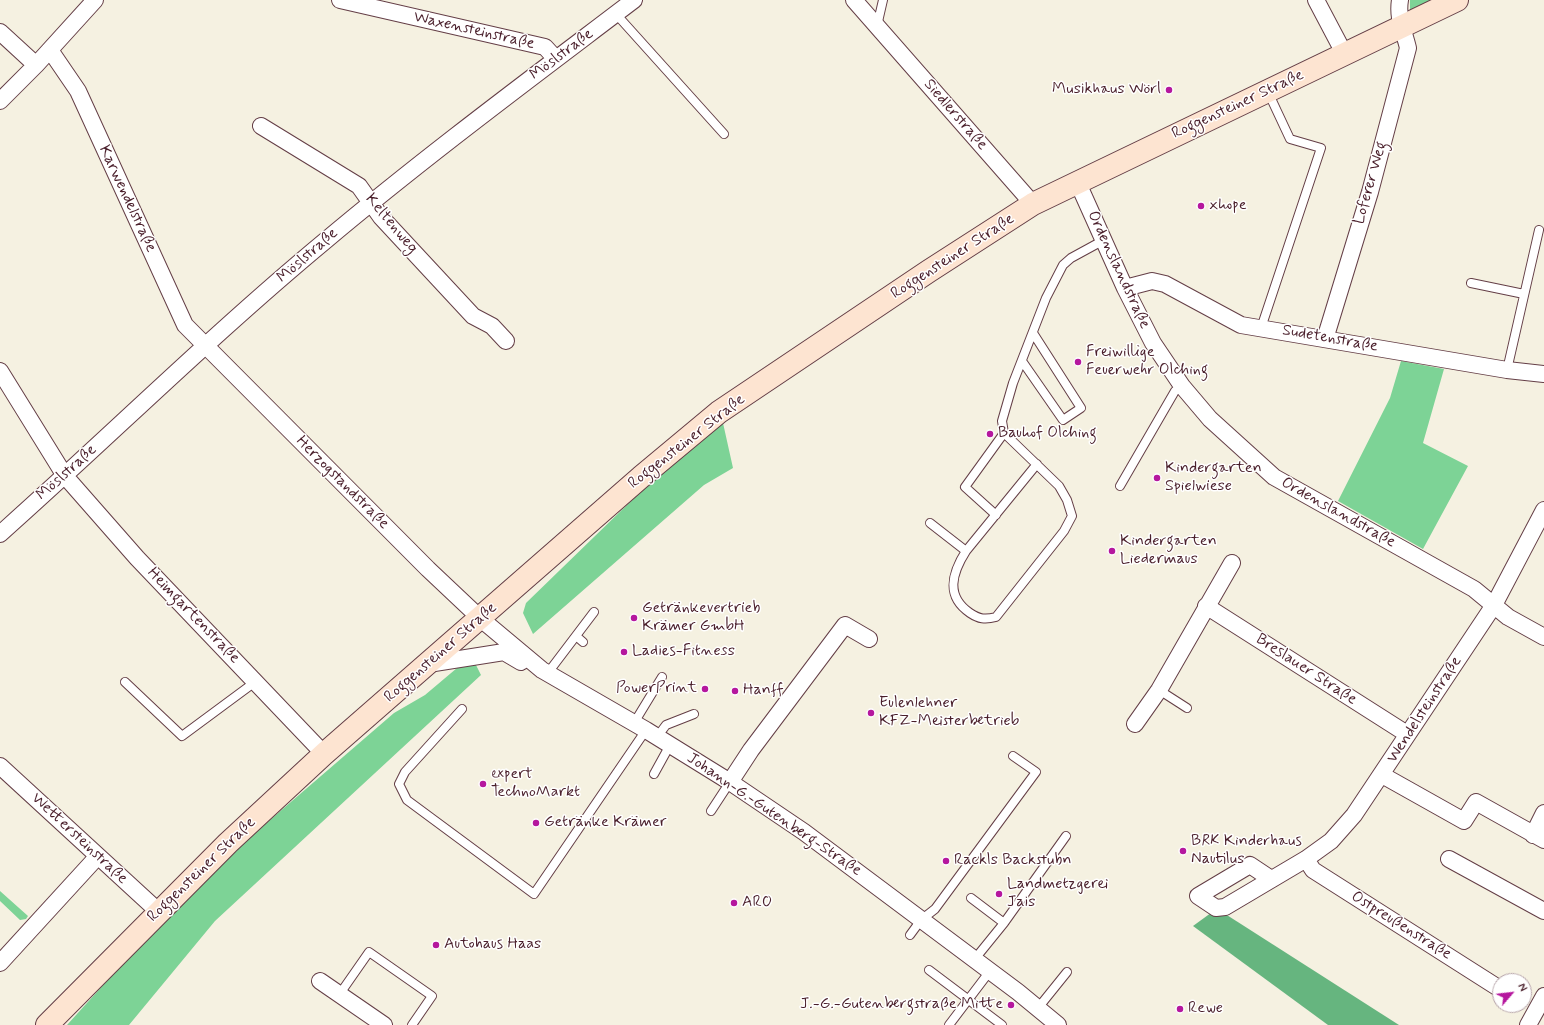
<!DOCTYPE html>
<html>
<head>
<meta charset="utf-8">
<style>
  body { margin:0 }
  #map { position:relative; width:1544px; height:1025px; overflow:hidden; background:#f5f1e1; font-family:Mynerve,sans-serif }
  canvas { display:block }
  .north { position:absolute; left:1492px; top:973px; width:40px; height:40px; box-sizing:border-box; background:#fff; border:1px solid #b7a5aa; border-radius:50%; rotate:62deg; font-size:11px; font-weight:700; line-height:16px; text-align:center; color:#4a1f2b }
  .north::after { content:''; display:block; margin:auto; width:14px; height:18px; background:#b5179e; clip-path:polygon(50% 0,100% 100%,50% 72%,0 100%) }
</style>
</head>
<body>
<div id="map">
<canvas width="1544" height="1025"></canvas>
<div class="north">N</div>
</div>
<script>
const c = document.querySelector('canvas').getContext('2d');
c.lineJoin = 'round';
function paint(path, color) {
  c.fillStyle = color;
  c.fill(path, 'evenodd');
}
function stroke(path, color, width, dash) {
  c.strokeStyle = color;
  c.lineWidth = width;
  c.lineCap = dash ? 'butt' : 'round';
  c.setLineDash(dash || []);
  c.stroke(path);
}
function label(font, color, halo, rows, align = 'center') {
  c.font = font + ' Mynerve,sans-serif';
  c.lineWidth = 3;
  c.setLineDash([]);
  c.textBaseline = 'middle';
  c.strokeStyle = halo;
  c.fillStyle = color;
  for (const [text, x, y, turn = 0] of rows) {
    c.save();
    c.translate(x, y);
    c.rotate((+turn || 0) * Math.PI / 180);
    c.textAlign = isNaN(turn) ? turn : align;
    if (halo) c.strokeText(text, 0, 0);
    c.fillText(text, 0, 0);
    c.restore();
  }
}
const green = new Path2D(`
  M1410,0H1439L1410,14Z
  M1401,361L1444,369L1423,443L1468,466L1423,549L1338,501L1390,398Z
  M723,423L733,468L704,485L533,634L523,613L526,603L663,470Z
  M471,661L475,663L481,675L215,921L129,1025H67L173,908L234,851L394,713L425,695L457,668Z
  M0,891L28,916L26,919L20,920L0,901Z`);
const forest = new Path2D(`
  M1215,910H1219L1399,1025H1328L1193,926Z`);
const lane = new Path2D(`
  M616,14L724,134
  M877,26L883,0
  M1471,283L1524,294
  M1261,328L1321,148L1290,139L1268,92
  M1022,361L1063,420L1081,408L1033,333
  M1507,370L1539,230
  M1120,486L1175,391L1182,386
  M996,515L965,487L1004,433
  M930,523L966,551L1037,464
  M966,551C952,573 945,596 970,613C979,619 985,620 996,617L1064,531L1072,516L1067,500L1059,486L1004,433L1002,421L1013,383L1046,298L1063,265L1071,258L1104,240
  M576,636L583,642
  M547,674L594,612
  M125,682L182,736L255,682
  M1159,690L1187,708
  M462,709L405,772L399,784L407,800L534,894L646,730
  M634,723L662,677
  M657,737L666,725L694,714
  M654,774L670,745
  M711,811L730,782
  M971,898L1004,923L974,960
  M1004,923L1066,836
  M910,935L921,920L935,909L1036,772L1013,756
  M929,970L1002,1025
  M339,995L369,952L432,996L412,1025
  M1038,1008L1067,972
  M949,1025L990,971`);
const street = new Path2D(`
  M340,0L545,47L556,59
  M854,0L1033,204
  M1316,0L1345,55
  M0,32L36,65
  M50,50L78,91L185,325L428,569L481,619L542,670L646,730L730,782L804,832L1018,992L1058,1025
  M0,101L36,65L95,0
  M261,126L359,186L381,217L473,316L492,326L506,341
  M1077,181L1125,288L1153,343L1182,386L1210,419L1274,477L1474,589L1508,617L1544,637
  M1125,288L1152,281L1165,284L1241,325L1507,370L1544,374
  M1325,339L1370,192L1408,48C1404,31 1397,18 1400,0
  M0,371L65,476L137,558L324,754
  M0,534C109,437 213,334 325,241C425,157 530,79 634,0
  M1206,606L1407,734
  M428,664L504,652L521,662
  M1135,724L1159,690L1232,563
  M0,766L159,912
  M1382,775L1464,821L1476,802L1544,840
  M730,782L751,750L845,625L869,639
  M1533,835L1544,813
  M1306,859L1313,870L1500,989
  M1449,859L1544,911
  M1271,879L1250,865L1198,896L1216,908L1225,907L1306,859L1331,841L1354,815L1494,605L1544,510
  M0,963L98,856
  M320,981L384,1025
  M1528,1025L1544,996`);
const secondary = new Path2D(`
  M47,1025L228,843L324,754L641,477L719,412L929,271L1033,204L1457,0`);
const markers = [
  [1169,90,4,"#b5179e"],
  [1201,206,4,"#b5179e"],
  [1078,362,4,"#b5179e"],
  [990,434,4,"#b5179e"],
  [1157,478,4,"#b5179e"],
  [1112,551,4,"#b5179e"],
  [634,618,4,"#b5179e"],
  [624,652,4,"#b5179e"],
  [705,689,4,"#b5179e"],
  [735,691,4,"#b5179e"],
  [871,713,4,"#b5179e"],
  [483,784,4,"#b5179e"],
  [536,823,4,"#b5179e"],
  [1183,851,4,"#b5179e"],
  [946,861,4,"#b5179e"],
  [999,894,4,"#b5179e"],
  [734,903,4,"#b5179e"],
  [436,945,4,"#b5179e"],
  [1011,1005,4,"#b5179e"],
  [1180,1009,4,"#b5179e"]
];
const streetNames = [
  ["Waxensteinstraße",474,31,13],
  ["Möslstraße",562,55,-37],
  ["Roggensteiner Straße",1238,105,-25],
  ["Siedlerstraße",955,115,49],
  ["Loferer Weg",1371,183,-74],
  ["Karwendelstraße",127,199,65],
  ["Keltenweg",391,224,50],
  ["Möslstraße",308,256,-41],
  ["Roggensteiner Straße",953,257,-33],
  ["Ordenslandstraße",1118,270,65],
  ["Sudetenstraße",1330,339,10],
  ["Roggensteiner Straße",687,442,-38],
  ["Möslstraße",67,473,-42],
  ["Herzogstandstraße",342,483,45],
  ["Ordenslandstraße",1338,513,29],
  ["Heimgartenstraße",193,616,46],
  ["Roggensteiner Straße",441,653,-41],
  ["Breslauer Straße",1306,670,33],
  ["Wendelsteinstraße",1425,710,-57],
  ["Johann-G.-Gutenberg-Straße",774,815,34],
  ["Wettersteinstraße",79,839,43],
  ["Roggensteiner Straße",202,870,-44],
  ["Ostpreußenstraße",1401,926,32]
];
const poiNames = [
  ["Musikhaus Wörl",1161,90,"right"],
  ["xhope",1209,206],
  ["Freiwillige",1086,353],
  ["Feuerwehr Olching",1086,371],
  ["Bauhof Olching",998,434],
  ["Kindergarten",1165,469],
  ["Spielwiese",1165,487],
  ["Kindergarten",1120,542],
  ["Liedermaus",1120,560],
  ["Getränkevertrieb",642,609],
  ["Krämer GmbH",642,627],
  ["Ladies-Fitness",632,652],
  ["PowerPrint",697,689,"right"],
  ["Hanff",743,691],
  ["Eulenlehner",879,704],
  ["KFZ-Meisterbetrieb",879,722],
  ["expert",491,775],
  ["TechnoMarkt",491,793],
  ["Getränke Krämer",544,823],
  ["BRK Kinderhaus",1191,842],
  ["Nautilus",1191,860],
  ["Rackls Backstubn",954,861],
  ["Landmetzgerei",1007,885],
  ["Jais",1007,903],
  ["ARO",742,903],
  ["Autohaus Haas",444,945],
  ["J.-G.-Gutenbergstraße Mitte",1003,1005,"right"],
  ["Rewe",1188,1009]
];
paint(green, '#7dd396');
paint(forest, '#66b57f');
stroke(lane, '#643e46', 10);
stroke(street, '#643e46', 18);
stroke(secondary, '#643e46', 24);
stroke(lane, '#fff', 8);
stroke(street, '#fff', 16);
stroke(secondary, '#fde4d1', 22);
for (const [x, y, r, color] of markers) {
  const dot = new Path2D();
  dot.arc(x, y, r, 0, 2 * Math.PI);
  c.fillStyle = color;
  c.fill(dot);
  stroke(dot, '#fff', 1.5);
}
label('16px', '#4a1f2b', '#fff', streetNames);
label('16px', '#4a1f2b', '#fff', poiNames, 'left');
</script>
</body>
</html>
